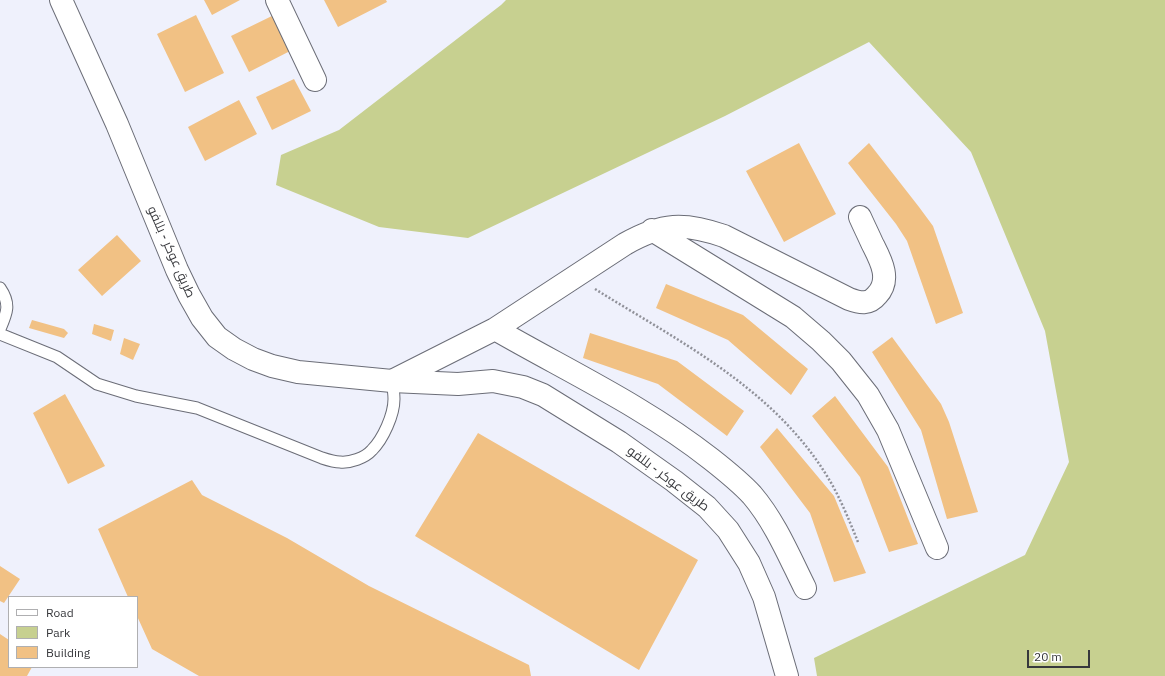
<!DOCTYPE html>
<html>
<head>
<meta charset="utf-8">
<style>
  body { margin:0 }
  #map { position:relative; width:1165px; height:676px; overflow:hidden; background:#eff1fc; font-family:"IBM Plex Sans",sans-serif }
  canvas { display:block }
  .legend { position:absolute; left:8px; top:596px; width:130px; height:72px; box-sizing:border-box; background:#fff; border:1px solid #afafb1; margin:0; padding:5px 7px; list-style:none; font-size:12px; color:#37383c }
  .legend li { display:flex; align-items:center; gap:8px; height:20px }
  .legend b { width:20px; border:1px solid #afafb1 }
  .scale { position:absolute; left:1027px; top:650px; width:63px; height:18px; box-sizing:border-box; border:2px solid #37383c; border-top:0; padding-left:5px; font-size:12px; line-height:14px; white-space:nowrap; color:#37383c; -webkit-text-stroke:3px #fff; paint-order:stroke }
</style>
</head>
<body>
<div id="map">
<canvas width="1165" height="676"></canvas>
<ul class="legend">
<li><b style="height:5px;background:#fff"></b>Road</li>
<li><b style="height:11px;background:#c7d090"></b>Park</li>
<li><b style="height:11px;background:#f1c184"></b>Building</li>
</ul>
<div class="scale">20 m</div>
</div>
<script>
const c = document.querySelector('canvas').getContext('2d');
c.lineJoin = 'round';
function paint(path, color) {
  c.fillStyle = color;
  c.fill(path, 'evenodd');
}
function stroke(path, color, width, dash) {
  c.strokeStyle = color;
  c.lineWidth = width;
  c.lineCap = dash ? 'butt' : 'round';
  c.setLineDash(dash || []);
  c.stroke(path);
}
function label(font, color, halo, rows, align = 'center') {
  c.font = font + ' "IBM Plex Sans",Cairo,sans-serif';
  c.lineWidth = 3;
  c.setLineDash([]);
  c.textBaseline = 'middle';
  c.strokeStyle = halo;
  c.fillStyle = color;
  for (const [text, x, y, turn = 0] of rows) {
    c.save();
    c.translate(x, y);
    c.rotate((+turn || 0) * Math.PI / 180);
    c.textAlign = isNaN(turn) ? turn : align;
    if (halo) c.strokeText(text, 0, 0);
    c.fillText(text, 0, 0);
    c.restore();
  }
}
const green = new Path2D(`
  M506,0H1165V676H817L814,658L1025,555L1069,462L1045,331L971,152L869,42L725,116L468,238L379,227L276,185L281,155L339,130L501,5Z`);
const building = new Path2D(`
  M204,0H240L212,15Z
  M324,0H386L387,2L338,27Z
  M276,14L294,49L249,72L231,36Z
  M196,15L224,73L185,92L157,34Z
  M294,79L311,111L272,130L256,97Z
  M239,100L257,134L205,161L188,127Z
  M799,143L836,214L784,242L746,171Z
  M869,143L919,207L933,226L963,313L936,324L907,241L896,224L848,163Z
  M117,235L141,261L102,296L78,270Z
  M666,284L743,315L808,369L791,395L728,340L656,308Z
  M32,320L64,329L68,333L64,338L29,328Z
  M94,324L114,330L111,341L92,334Z
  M590,333L677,361L744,411L727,436L658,384L583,358Z
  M892,337L941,404L949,422L978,512L947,519L921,430L872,352Z
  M124,338L140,344L133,360L120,354Z
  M65,394L105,466L68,484L33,413Z
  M835,396L888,467L918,544L889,552L860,477L812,416Z
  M777,428L834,496L866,573L834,582L810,513L760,447Z
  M478,433L698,560L639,670L415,536Z
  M192,480L202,495L287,538L369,586L529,665L531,676H199L152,649L137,616V597H128L98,529Z
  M0,566L20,579L4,603L0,601Z
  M0,634L9,640V667H32L27,676H0Z`);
const path = new Path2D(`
  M595,289C680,342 773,388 827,476C840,497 849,520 858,542`);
const service = new Path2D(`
  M0,288C11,304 7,313 0,329
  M0,334L57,357L97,384L136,396L197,408L322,458C328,460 334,462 340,462C350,463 365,458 372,450C383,439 394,415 394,399C394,393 393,387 392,381`);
const minor = new Path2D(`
  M277,0L315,80
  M652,230L793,317L821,341L841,361L868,395L888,430L937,548
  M495,329C568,371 645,407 711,459C725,470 740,482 752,495C775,522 789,556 805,588
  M392,381L495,329L625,244C662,223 684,222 724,236L849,299C860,303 869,305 877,295C892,279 880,259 872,243C868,234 864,226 860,217`);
const tertiary = new Path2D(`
  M61,0L117,124L177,270L189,295L202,318L217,337L234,349L253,359L272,366L298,372L392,381L458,384L493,381L523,387L543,395L619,442L674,481L707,507L728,530L749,563L764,597L787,676`);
const streetNames = [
  ["طريق عوكر - بللفو",171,252,66],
  ["طريق عوكر - بللفو",668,479,37]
];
paint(green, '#c7d090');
paint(building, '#f1c184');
stroke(service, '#6b6d77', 13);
stroke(minor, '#6b6d77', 24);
stroke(tertiary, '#6b6d77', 24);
stroke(path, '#909199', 2.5, [2, 2]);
stroke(service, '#fff', 11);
stroke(minor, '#fff', 22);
stroke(tertiary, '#fff', 22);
label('13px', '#37383c', '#fff', streetNames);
</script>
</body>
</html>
